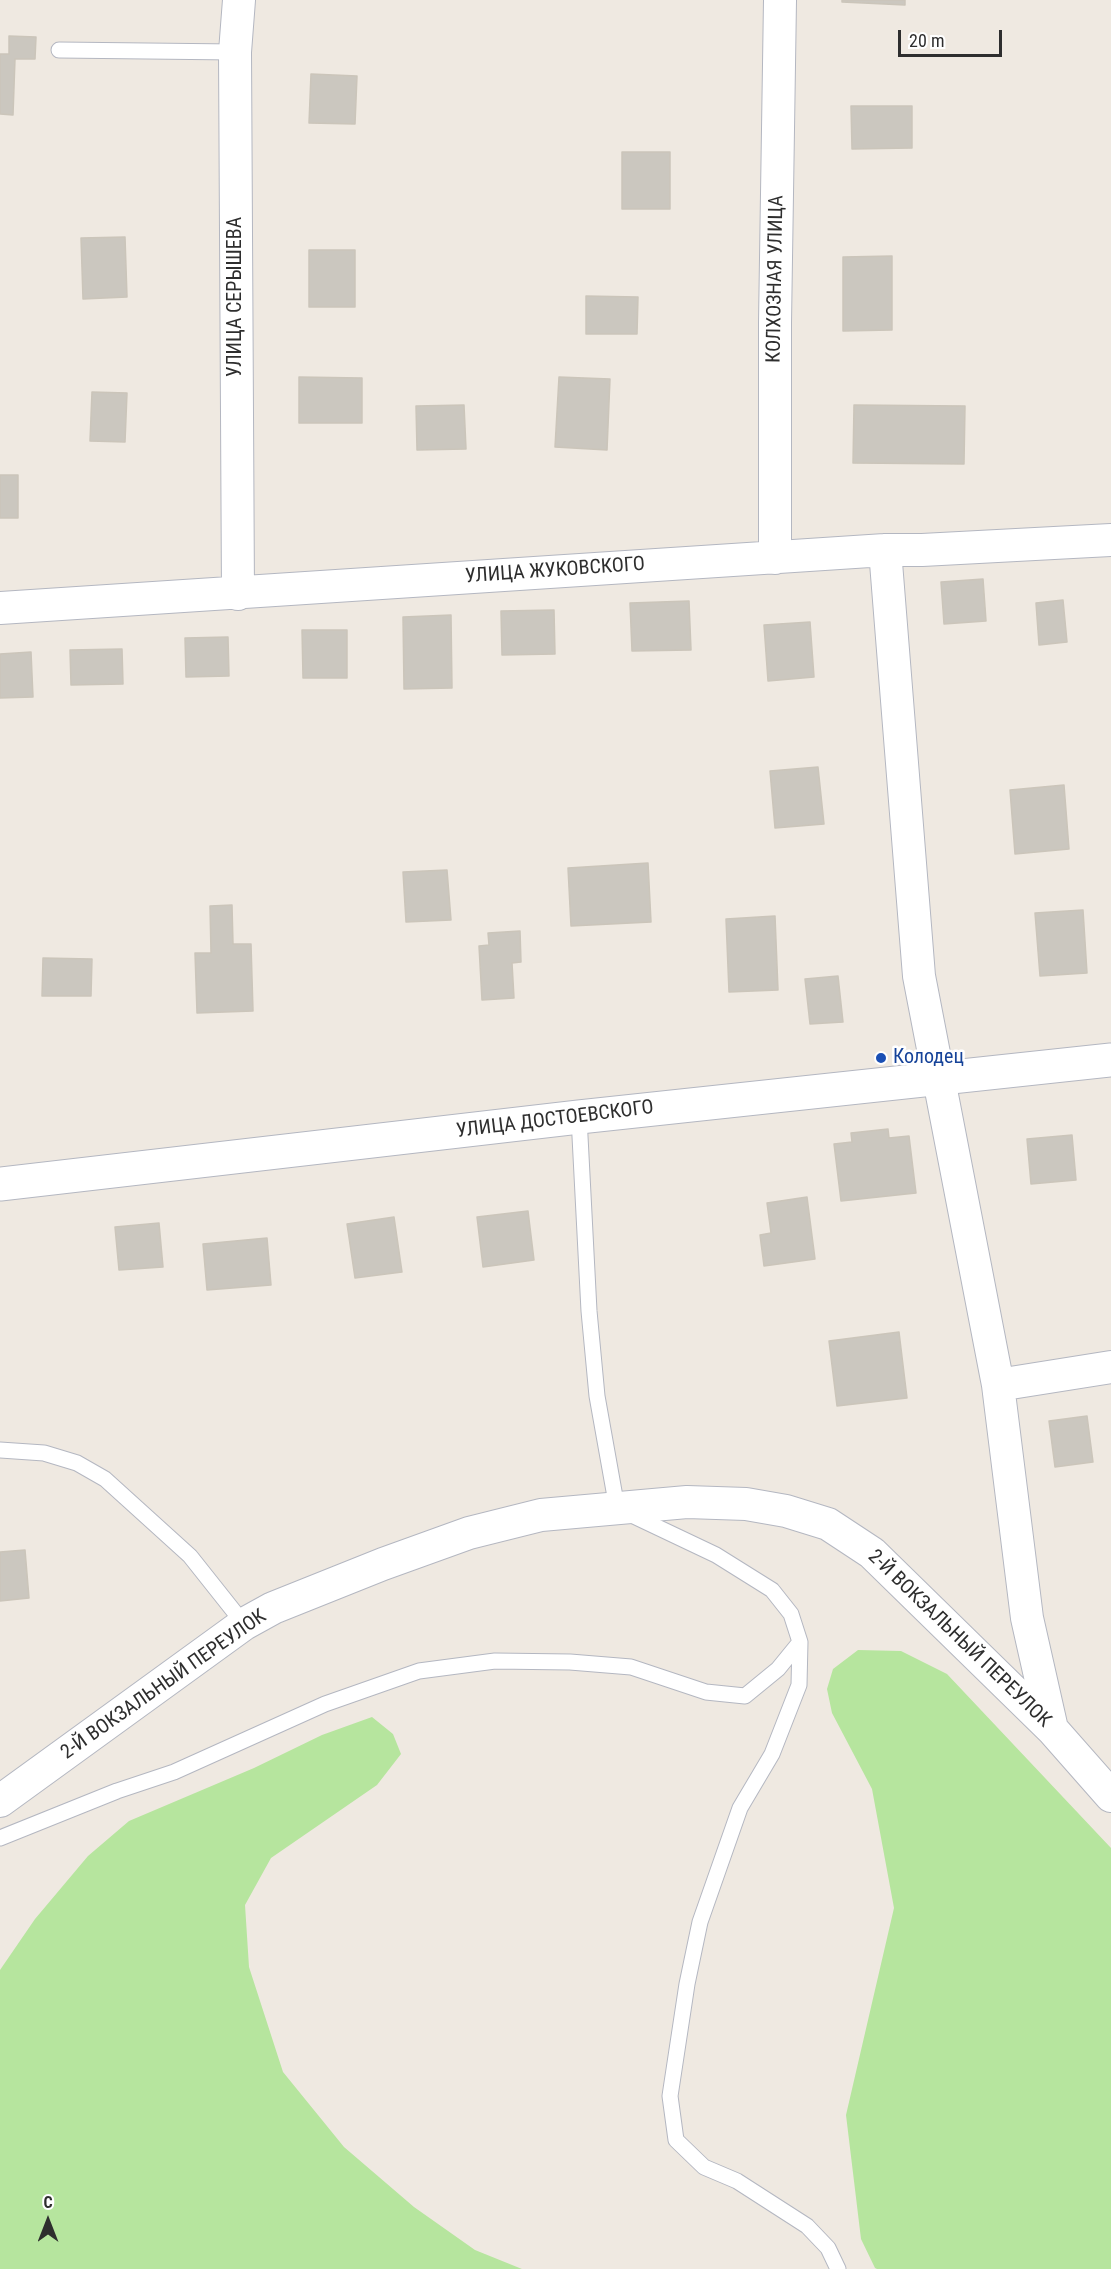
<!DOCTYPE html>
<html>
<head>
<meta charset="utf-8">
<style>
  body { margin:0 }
  #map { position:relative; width:1111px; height:2269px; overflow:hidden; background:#efe9e1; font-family:"Roboto Condensed",sans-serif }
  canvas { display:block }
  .north { position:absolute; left:18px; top:2191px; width:60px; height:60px; -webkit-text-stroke:4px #fff; paint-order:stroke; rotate:0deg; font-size:16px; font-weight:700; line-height:24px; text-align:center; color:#2e2e2e }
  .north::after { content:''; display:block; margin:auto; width:21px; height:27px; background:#2e2e2e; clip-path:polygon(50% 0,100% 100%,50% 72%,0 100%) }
  .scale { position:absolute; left:898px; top:30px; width:104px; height:27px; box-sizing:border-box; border:3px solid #2e2e2e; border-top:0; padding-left:8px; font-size:18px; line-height:21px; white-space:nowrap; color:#2e2e2e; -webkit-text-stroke:4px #fff; paint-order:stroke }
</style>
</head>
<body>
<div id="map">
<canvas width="1111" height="2269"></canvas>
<div class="north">С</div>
<div class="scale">20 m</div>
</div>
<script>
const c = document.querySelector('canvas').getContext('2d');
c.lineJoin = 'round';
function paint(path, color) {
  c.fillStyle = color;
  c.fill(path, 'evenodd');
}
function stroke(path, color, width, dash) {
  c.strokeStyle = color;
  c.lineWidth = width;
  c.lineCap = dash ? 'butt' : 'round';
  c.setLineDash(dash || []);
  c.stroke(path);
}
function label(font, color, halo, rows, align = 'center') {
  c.font = font + ' "Roboto Condensed",sans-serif';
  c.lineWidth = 5;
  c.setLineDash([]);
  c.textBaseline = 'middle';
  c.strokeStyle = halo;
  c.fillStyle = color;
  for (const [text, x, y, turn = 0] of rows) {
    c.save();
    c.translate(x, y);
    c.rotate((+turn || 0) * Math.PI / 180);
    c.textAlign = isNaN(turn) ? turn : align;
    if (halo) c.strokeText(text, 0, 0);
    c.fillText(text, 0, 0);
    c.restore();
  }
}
const green = new Path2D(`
  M858,1650L901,1651L947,1674L1111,1848V2269H877L875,2268L861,2239L846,2115L894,1908L872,1789L832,1713L827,1689L833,1669Z
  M372,1717L393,1734L401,1754L377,1785L271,1858L245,1905L249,1967L283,2072L344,2147L414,2207L475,2250L522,2269H0V1970L35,1919L88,1856L129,1821L254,1768L322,1735Z`);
const building = new Path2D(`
  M842,0H905V5L842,2Z
  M9,36L36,37L35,59H15L13,115L0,114V54H9Z
  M311,74L357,76L355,124L309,123Z
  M851,106H912V148L852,149Z
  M622,152H670V209H622Z
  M125,237L127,297L83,299L81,238Z
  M309,250H355V307H309Z
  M892,256V330L843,331V257Z
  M586,296L638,297L637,334H586Z
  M299,377L362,378V423H299Z
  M559,377L610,379L607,450L555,447Z
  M92,392L127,393L125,442L90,441Z
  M464,405L466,449L417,450L416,406Z
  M854,405L965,406L964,464L853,463Z
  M0,475H18V518H0Z
  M983,579L986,621L944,624L941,582Z
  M1063,600L1067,642L1039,645L1036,603Z
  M689,601L691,650L632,651L630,603Z
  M554,610L555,654L502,655L501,611Z
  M451,615L452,688L404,689L403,617Z
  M810,622L814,677L768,681L764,625Z
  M302,630H347V678H303Z
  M228,637L229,676L186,677L185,638Z
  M122,649L123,684L71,685L70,650Z
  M31,652L33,697L0,698V654Z
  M818,767L824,824L775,828L770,771Z
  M1064,785L1069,849L1015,854L1010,790Z
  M648,863L651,922L571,926L568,868Z
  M447,870L451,920L406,922L403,872Z
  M232,905L233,944H251L253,1011L197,1013L195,953H211L210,906Z
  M1083,910L1087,973L1040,976L1035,913Z
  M775,916L778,990L729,992L726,919Z
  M520,931L521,962L512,963L514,998L482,1000L479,946L489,945L488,933Z
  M43,958L92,959L91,996H42Z
  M838,976L843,1022L810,1024L805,979Z
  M888,1129L889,1138L909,1136L916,1193L841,1201L834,1144L852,1142L851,1133Z
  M1072,1135L1076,1180L1031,1184L1027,1139Z
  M807,1197L815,1259L764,1266L760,1235L771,1233L767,1203Z
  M528,1211L534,1260L483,1267L477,1217Z
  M394,1217L402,1272L355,1278L347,1224Z
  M159,1223L163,1267L119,1270L115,1227Z
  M267,1238L271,1285L207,1290L203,1244Z
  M899,1332L907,1398L837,1406L829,1341Z
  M1087,1416L1093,1462L1055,1467L1049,1421Z
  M25,1550L29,1598L0,1601V1552Z`);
const lane = new Path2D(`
  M59,50L235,52
  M579,1117L589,1311L597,1396L617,1508L716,1555L772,1590L791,1614L800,1642L799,1685L772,1754L740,1808L700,1922L687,1984L670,2096L676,2140L704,2167L737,2181L807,2226L828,2248L838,2269
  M0,1450L44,1453L77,1463L105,1479L190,1556L244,1624
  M0,1838L117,1791L174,1772L325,1704L419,1671L495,1661L570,1662L631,1667L706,1692L745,1696L778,1669L800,1642`);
const street = new Path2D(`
  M885,550L919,976L998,1385L1027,1618L1052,1729
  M775,558V323L780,0
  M238,594L235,52L239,0
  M0,608L885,550H922L1111,540
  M998,1385L1111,1367
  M0,1801L244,1624L273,1608L383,1564L469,1533L541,1515L687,1502L746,1504L786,1511L828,1524L872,1553L1052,1729L1111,1796`);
const secondary = new Path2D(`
  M0,1184L579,1117L1111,1060`);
const markers = [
  [881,1058,6,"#1a4fb4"]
];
const streetNames = [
  ["КОЛХОЗНАЯ УЛИЦА",776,279,-89],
  ["УЛИЦА СЕРЫШЕВА",236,297,-90],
  ["УЛИЦА ЖУКОВСКОГО",555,571,-4],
  ["УЛИЦА ДОСТОЕВСКОГО",555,1120,-7],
  ["2-Й ВОКЗАЛЬНЫЙ ПЕРЕУЛОК",959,1639,44],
  ["2-Й ВОКЗАЛЬНЫЙ ПЕРЕУЛОК",164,1685,-35]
];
const transitNames = [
  ["Колодец",893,1058]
];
paint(green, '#b6e59e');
paint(building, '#cbc7bf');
stroke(building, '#cbc5ba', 1.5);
stroke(lane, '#b4b7c1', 17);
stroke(street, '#b4b7c1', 34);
stroke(secondary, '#b4b7c1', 35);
stroke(lane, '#fff', 15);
stroke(street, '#fff', 32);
stroke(secondary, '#fff', 33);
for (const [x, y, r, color] of markers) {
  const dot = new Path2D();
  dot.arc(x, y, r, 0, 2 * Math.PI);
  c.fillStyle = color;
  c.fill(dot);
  stroke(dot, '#fff', 2);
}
label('20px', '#2e2e2e', '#fff', streetNames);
label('20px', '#164399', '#fff', transitNames, 'left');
</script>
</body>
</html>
